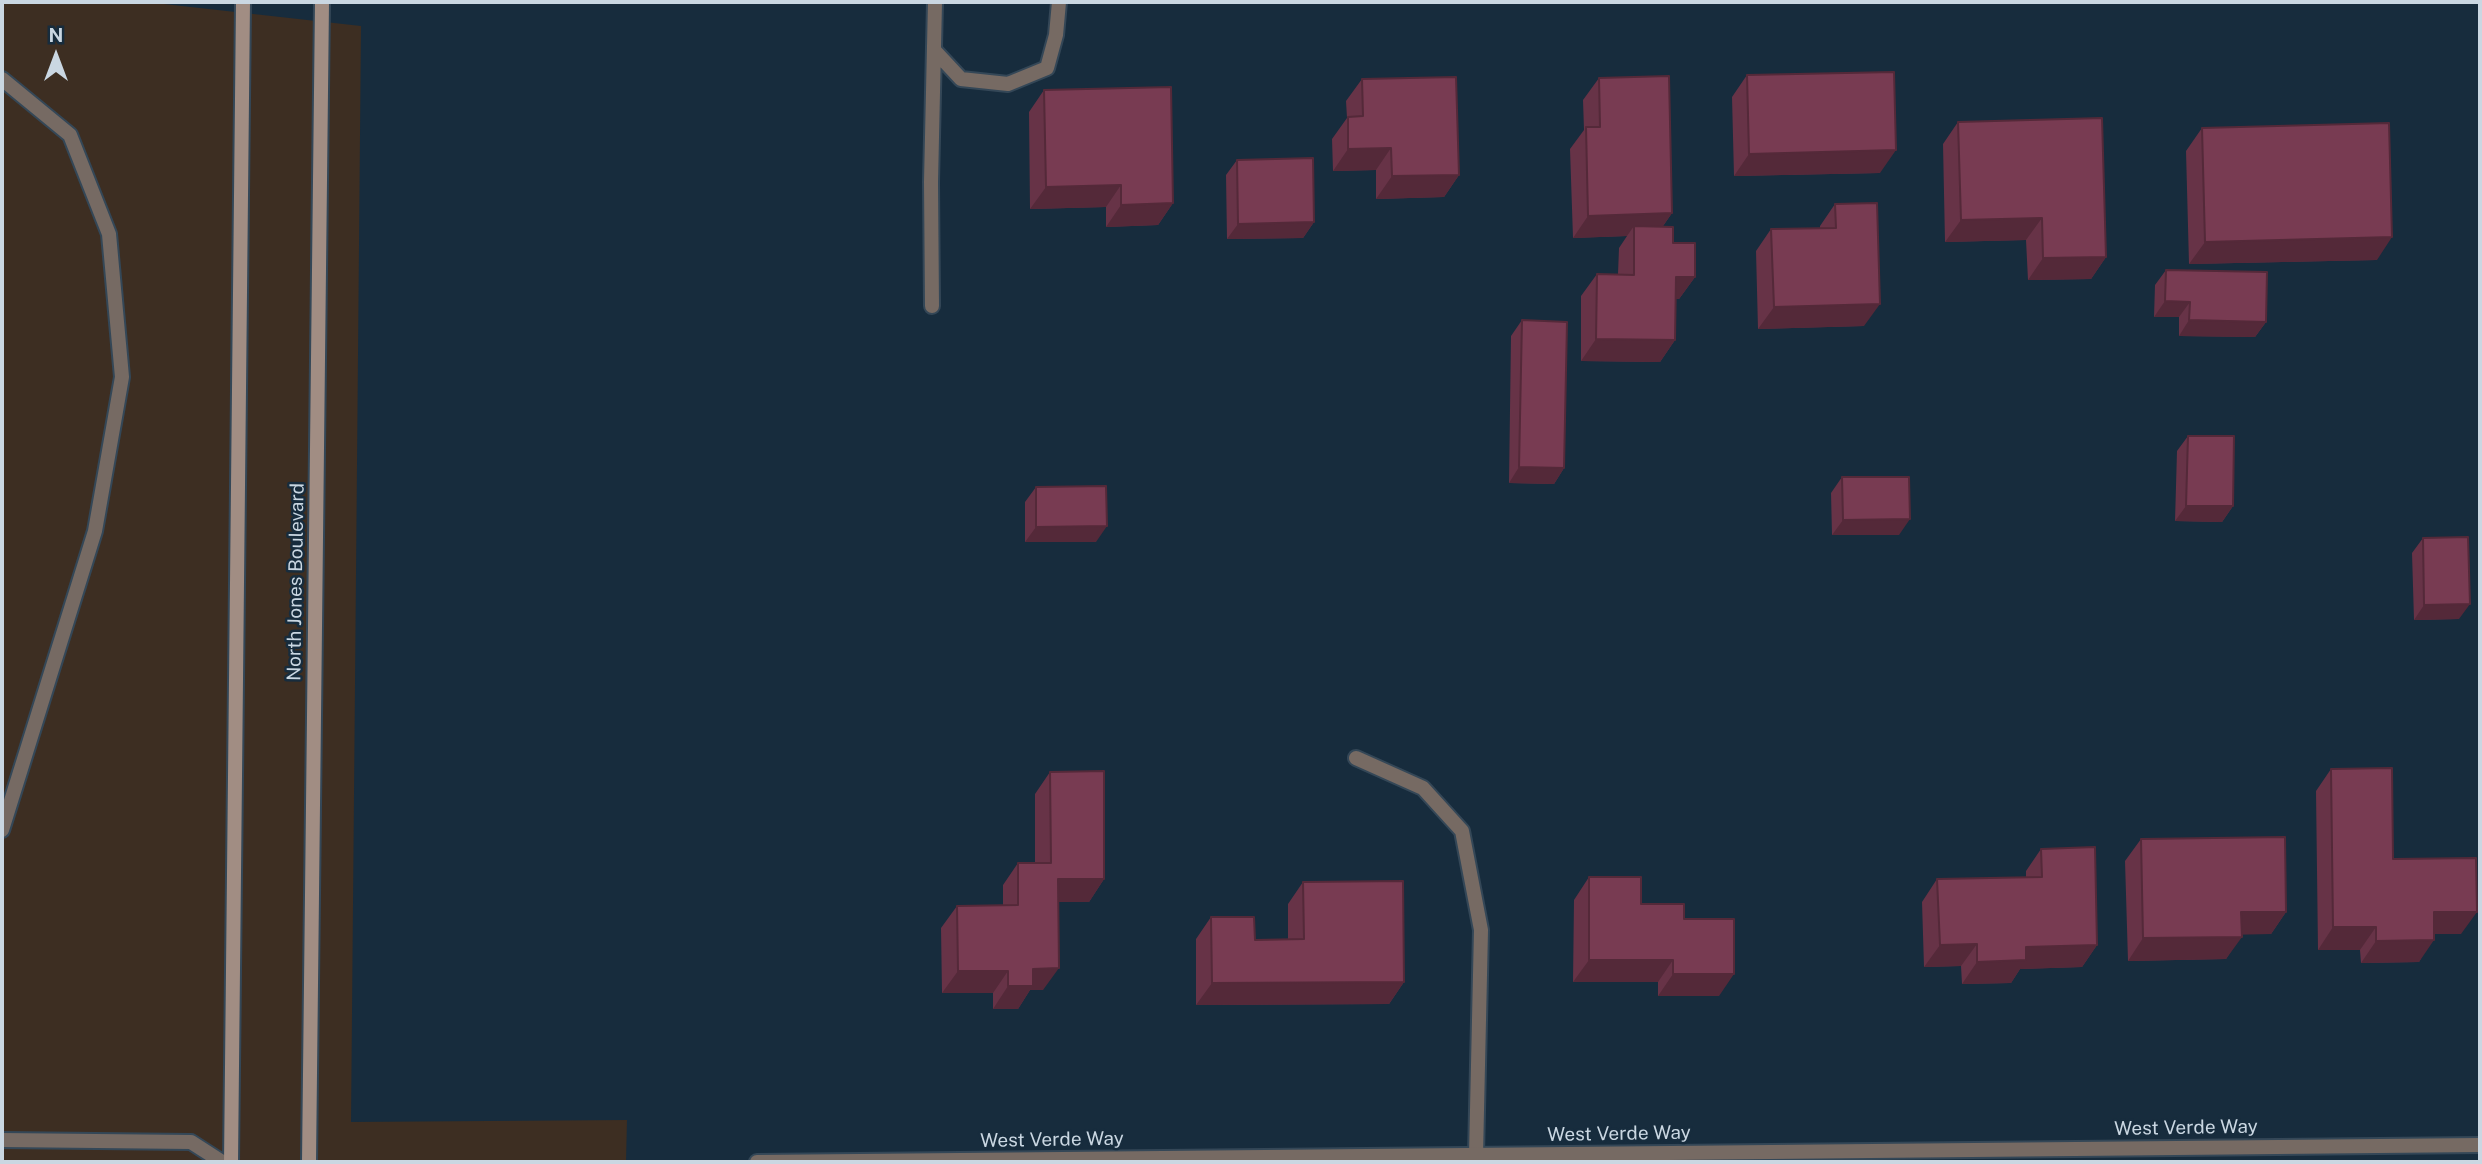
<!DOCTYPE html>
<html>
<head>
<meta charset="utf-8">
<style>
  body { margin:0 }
  #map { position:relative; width:2482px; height:1164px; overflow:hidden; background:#172c3d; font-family:"Public Sans",sans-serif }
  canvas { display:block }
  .frame { position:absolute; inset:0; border:4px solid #cad7e2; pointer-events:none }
  .north { position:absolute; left:21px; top:21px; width:70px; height:70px; -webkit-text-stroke:5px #172c3d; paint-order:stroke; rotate:0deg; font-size:19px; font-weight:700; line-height:28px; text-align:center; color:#cad7e2 }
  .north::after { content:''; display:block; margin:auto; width:24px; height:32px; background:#cad7e2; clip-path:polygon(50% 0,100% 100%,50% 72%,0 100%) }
</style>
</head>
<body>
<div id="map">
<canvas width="2482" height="1164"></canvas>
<div class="frame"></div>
<div class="north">N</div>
</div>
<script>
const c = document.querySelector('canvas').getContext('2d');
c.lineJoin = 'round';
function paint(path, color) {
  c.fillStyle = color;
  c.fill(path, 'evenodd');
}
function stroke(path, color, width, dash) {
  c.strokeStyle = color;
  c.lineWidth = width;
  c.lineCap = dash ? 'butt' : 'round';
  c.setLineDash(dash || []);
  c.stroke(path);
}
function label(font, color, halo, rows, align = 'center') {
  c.font = font + ' "Public Sans",sans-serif';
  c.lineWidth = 5;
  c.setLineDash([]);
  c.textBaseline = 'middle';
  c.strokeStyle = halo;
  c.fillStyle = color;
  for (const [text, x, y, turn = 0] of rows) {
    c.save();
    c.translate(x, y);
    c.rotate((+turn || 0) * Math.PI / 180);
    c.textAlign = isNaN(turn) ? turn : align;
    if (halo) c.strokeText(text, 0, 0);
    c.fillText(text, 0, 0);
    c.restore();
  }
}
const commercial = new Path2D(`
  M2,2H146L361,26L351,1122L627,1120L626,1162H2Z`);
const lane = new Path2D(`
  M934,50L961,79L1008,84L1047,68L1056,35L1059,2
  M2,79L70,135L109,234L122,377L95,531L2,830
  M932,306L931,182L935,2
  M1356,758L1423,788L1462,831L1481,930L1476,1155
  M2,1140L191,1142L222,1162`);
const street = new Path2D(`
  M757,1162L2480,1145`);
const secondary = new Path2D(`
  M231,1162L243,2
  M309,1162L322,2`);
const wall = new Path2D(`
  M1747,75L1880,173L1734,176L1732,97Z
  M1599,78L1672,213L1663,226L1695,277L1679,299H1676L1675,340L1660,362L1581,361V296L1597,274H1618L1619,248L1627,236L1573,238L1570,149L1584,130L1583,100Z
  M1362,79L1459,175L1444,197L1376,199V170L1333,171L1332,139L1347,118L1346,101Z
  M1044,90L1173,203L1158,225L1106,227V207L1030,209L1029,112Z
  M1958,122L2106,257L2091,279L2028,280L2026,240L1945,242L1943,144Z
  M2202,128L2377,260L2189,264L2186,151Z
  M1237,160L1314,222L1303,238L1227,239L1226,175Z
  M1835,204L1864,326L1758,329L1756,251L1771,229L1820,228V226Z
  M2480,254V358L2478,258Z
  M2166,270L2266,322L2255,337L2179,336V317H2154L2155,285Z
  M1522,320L1564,468L1554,484L1509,483L1511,336Z
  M2188,436L2233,506L2222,522L2175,521L2177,451Z
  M1842,477L1899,535H1832L1831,493Z
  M1036,487L1096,542H1025V502Z
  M2423,538L2459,619L2414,620L2412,553Z
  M2331,769L2393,859L2461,934H2434L2419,962L2361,963L2360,950H2318L2316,791Z
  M1050,772L1104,879L1089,902H1058L1043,990H1030L1018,1009H993V993H942L941,928L957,906L1003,905V885L1018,863H1035V794Z
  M2141,839L2286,912L2271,934H2242L2226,959L2128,961L2125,861Z
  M2041,849L2097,945L2082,967L2020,969L2011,983L1962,984L1961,966L1924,967L1922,902L1937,879L2026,877V871Z
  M1589,877L1641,904L1684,919L1719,996H1658V982H1573L1574,900Z
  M1303,882L1404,982L1389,1004L1196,1005V939L1211,917L1255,940L1288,939V904Z`);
const shadedWall = new Path2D(`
  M1391,148L1376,170L1333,171L1348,149Z
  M1896,150L1880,173L1734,176L1749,154Z
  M1459,175L1444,197L1376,199L1392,176Z
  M1121,185L1106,207L1030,209L1046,187Z
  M1173,203L1158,225L1106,227L1121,205Z
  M1672,213L1656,236L1634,226L1627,236L1573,238L1588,216Z
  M2042,218L2026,240L1945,242L1961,220Z
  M1314,222L1303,238L1227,239L1238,224Z
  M2392,237L2377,260L2189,264L2205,242Z
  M2106,257L2091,279L2028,280L2043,258Z
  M1676,277H1695L1679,299H1660Z
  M2165,301L2190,302L2179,317H2154Z
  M1880,304L1864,326L1758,329L1774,307Z
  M2189,320L2266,322L2255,337L2179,336Z
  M1596,339L1675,340L1660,362L1581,361Z
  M1519,467L1564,468L1554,484L1509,483Z
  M2186,506H2233L2222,522L2175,521Z
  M1910,519L1899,535H1832L1843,520Z
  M1107,526L1096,542H1025L1036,527Z
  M2470,604L2459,619L2414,620L2424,605Z
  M1058,879H1104L1089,902H1043Z
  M2241,912H2286L2271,934L2226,935Z
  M2434,912H2477L2461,934H2419Z
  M2333,927H2376L2360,950H2318Z
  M2242,937L2226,959L2128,961L2143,938Z
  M2434,940L2419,962L2361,963L2376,941Z
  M1977,944L1961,966L1924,967L1940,945Z
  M2097,945L2082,967L2020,969L2011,983L1962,984L1977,962L2026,947Z
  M1589,960H1673L1658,982H1573Z
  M1059,968L1043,990H1030L1018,1009H993L1008,986L1033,969Z
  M958,971H1008L993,993H942Z
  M1673,974H1734L1719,996H1658Z
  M1404,982L1389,1004L1196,1005L1212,983Z`);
const building = new Path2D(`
  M1894,72L1896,150L1749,154L1747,75Z
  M1669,76L1672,213L1588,216L1586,127H1600L1599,78Z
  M1456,77L1459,175L1392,176L1391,148L1348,149V117L1363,116L1362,79Z
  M1171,87L1173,203L1121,205V185L1046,187L1044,90Z
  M2102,118L2106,257L2043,258L2042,218L1961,220L1958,122Z
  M2389,123L2392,237L2205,242L2202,128Z
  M1313,158L1314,222L1238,224L1237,160Z
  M1877,203L1880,304L1774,307L1771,229L1836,228L1835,204Z
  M1634,226L1673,227V243H1695V277H1676L1675,340L1596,339L1597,274L1634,275Z
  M2166,270L2267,272L2266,322L2189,320L2190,302L2165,301Z
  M1522,320L1567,322L1564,468L1519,467Z
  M2188,436H2234L2233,506H2186Z
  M1842,477H1909L1910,519L1843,520Z
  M1106,486L1107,526L1036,527V487Z
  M2468,537L2470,604L2424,605L2423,538Z
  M2392,768L2393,859L2476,858L2477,912H2434V940L2376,941V927H2333L2331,769Z
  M1104,771V879H1058L1059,968L1033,969V986H1008V971H958L957,906L1018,905V863H1051L1050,772Z
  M2285,837L2286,912H2241L2242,937L2143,938L2141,839Z
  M2095,847L2097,945L2026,947V960L1977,962V944L1940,945L1937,879L2042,877L2041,849Z
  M1589,877H1641V904H1684V919H1734V974H1673V960H1589Z
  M1403,881L1404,982L1212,983L1211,917H1254L1255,940L1304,939L1303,882Z`);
const streetNames = [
  ["North Jones Boulevard",296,582,-89],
  ["West Verde Way",2186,1128,-1],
  ["West Verde Way",1619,1134,-1],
  ["West Verde Way",1052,1140,-1]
];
paint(commercial, '#3d2e22');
stroke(lane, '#344757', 18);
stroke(street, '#344757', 18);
stroke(secondary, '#344757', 18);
stroke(lane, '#766a63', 14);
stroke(street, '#766a63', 14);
stroke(secondary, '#a18d83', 14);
paint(wall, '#673347');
paint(shadedWall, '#542939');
paint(building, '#783b52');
stroke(building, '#542939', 2);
label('19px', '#cad7e2', '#172c3d', streetNames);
</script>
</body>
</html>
